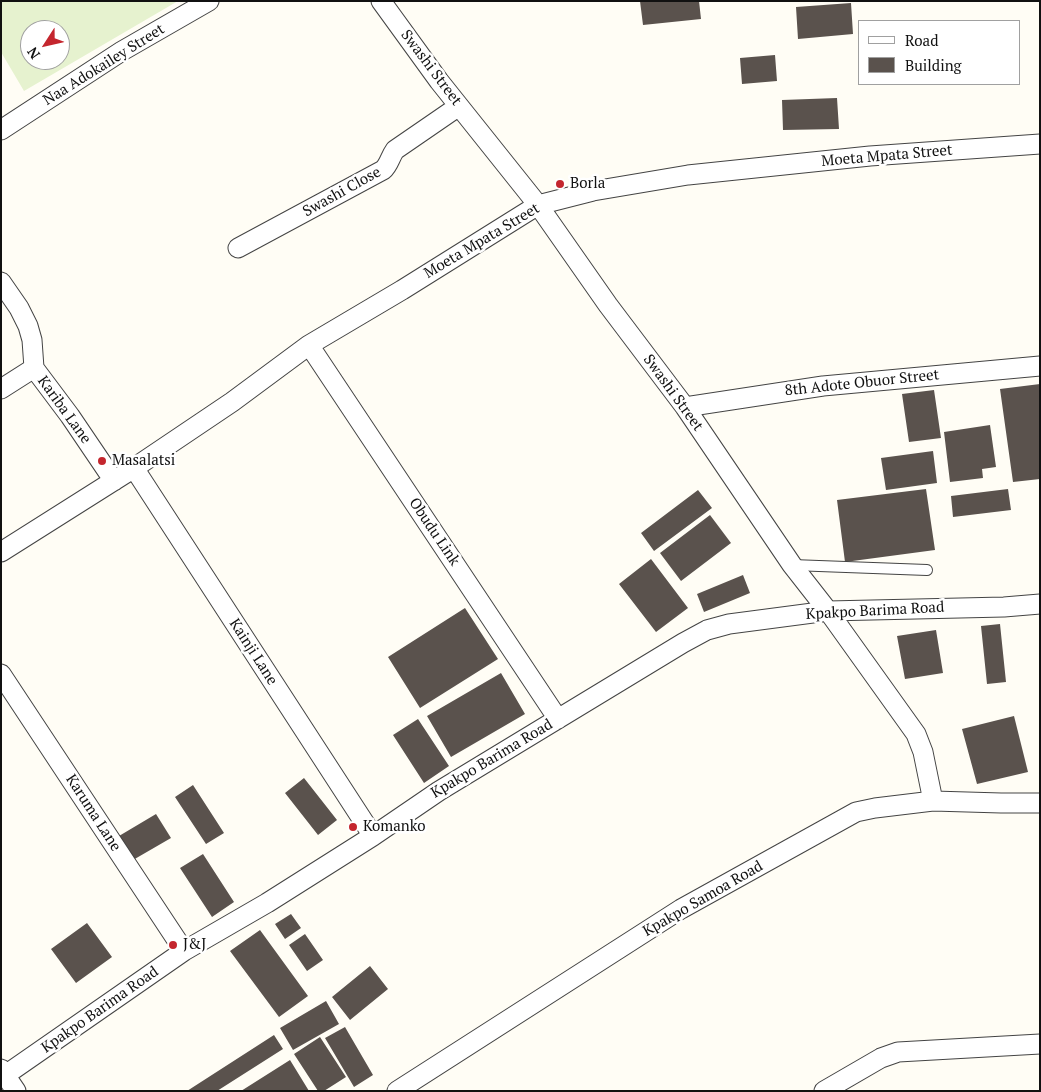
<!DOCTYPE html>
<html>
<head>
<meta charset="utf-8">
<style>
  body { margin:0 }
  #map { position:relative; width:1041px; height:1092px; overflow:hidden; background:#fffdf5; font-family:"PT Serif",serif }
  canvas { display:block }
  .frame { position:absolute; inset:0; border:2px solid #111; pointer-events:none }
  .legend { position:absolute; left:858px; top:20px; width:162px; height:65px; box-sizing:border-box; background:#fff; border:1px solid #a0a0a0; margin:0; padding:6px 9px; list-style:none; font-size:15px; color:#111 }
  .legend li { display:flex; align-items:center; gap:10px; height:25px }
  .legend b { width:25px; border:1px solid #a0a0a0 }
  .north { position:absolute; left:20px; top:20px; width:50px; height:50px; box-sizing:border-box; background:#fff; border:1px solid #a0a0a0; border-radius:50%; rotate:235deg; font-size:14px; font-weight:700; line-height:20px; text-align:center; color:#111 }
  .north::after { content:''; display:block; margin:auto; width:18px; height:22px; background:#c4262e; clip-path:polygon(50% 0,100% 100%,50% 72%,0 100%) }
</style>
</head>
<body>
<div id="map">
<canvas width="1041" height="1092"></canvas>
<div class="frame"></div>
<ul class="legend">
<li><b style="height:6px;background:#fff"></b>Road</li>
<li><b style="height:14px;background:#5a524d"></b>Building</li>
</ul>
<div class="north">N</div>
</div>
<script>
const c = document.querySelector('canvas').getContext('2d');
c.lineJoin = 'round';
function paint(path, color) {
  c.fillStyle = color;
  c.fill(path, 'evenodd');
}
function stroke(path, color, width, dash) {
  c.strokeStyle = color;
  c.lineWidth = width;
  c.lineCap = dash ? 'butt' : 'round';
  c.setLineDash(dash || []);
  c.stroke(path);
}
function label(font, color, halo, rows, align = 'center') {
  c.font = font + ' "PT Serif",serif';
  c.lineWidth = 5;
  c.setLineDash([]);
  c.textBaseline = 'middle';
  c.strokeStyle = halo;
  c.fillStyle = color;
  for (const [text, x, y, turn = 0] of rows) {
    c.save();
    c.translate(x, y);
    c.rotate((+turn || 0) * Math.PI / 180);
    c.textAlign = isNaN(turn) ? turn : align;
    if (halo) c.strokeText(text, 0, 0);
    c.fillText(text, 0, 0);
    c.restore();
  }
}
const pitch = new Path2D(`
  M1,1H178L24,91L1,52ZM30,30H60V60H30Z`);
const building = new Path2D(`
  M640,1H699L701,19L643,25Z
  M851,3L853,34L798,39L796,7Z
  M775,55L777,81L742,84L740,58Z
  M837,98L839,129L783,130L782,100Z
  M1040,384V479L1013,482L1000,389Z
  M934,390L941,438L909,442L902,394Z
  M990,425L996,467L982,469L983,478L950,482L944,432Z
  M933,451L937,483L886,490L881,458Z
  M926,489L935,550L845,562L837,500Z
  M1008,489L1011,510L953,517L951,496Z
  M698,490L712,508L654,551L641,533Z
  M710,515L731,543L681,581L660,553Z
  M651,559L688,608L656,632L619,584Z
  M743,575L750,593L704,612L697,594Z
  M465,608L498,659L420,708L388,657Z
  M1000,624L1006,682L987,684L981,626Z
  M936,630L943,673L905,679L897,636Z
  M501,673L525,714L451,757L427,716Z
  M1014,716L1028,772L977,784L962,729Z
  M418,719L449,766L424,783L393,735Z
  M304,778L337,820L318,835L285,793Z
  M193,785L224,833L206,844L175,797Z
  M156,814L171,838L133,860L119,836Z
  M203,854L234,902L212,917L180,868Z
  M291,914L301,928L285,939L275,924Z
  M87,923L112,957L76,983L51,949Z
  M260,930L308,996L279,1017L230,951Z
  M305,934L323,960L307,971L289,945Z
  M370,966L388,989L350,1020L332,997Z
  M326,1001L339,1024L293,1050L280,1028Z
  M345,1027L373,1075L354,1087L325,1038Z
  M274,1035L283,1049L217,1091H187Z
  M320,1037L346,1077L324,1091H318L294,1054Z
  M290,1060L309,1091H241Z`);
const service = new Path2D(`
  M792,565L927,570`);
const minor = new Path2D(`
  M381,1L439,81L538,205L608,305L685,407L792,565L828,611L916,734L923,752L933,801
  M1,130L122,51L209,1
  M238,248L383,170C389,165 390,157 395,150L459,106
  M1,282L19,308L28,326L32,340L34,368L70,416L114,481
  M309,345L558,719
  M1,389L34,368
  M685,407L823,386L1040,366
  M134,468L373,836
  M1,552L134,468L232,402L309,345L402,290L538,205L593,191L688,175L870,156L1040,144
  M1,674L184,951
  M1,1069L16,1091
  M1,1078L184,951L267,903L373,836L439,791L683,643L707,630L729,624L828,611L1004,607L1040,604
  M397,1091L681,909L856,812L875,808L933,801L1001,803H1040
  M824,1091L881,1058L898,1052L1040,1044`);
const markers = [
  [560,184,5,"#c4262e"],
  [102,461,5,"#c4262e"],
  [353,827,5,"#c4262e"],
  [173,945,5,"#c4262e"]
];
const streetNames = [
  ["Naa Adokailey Street",104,65,-32],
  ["Swashi Street",431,68,53],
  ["Moeta Mpata Street",887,156,-5],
  ["Swashi Close",342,192,-29],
  ["Moeta Mpata Street",482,241,-31],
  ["8th Adote Obuor Street",862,383,-6],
  ["Swashi Street",673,393,54],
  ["Kariba Lane",64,410,54],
  ["Obudu Link",434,532,56],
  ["Kpakpo Barima Road",875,611,-3],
  ["Kainji Lane",253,652,57],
  ["Kpakpo Barima Road",492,759,-31],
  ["Karuma Lane",93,813,57],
  ["Kpakpo Samoa Road",703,899,-30],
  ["Kpakpo Barima Road",100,1010,-35]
];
const poiNames = [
  ["Borla",570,184],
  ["Masalatsi",112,461],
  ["Komanko",363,827],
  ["J&J",183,945]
];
paint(pitch, '#e6f2cf');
paint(building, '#5a524d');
stroke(service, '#444', 12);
stroke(minor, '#444', 21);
stroke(service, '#fff', 10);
stroke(minor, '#fff', 19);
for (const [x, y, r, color] of markers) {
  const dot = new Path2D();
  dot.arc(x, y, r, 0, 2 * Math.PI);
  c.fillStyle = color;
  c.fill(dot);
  stroke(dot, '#fff', 2);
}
label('15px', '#111', '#fff', streetNames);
label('15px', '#111', '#fff', poiNames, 'left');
</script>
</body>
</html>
